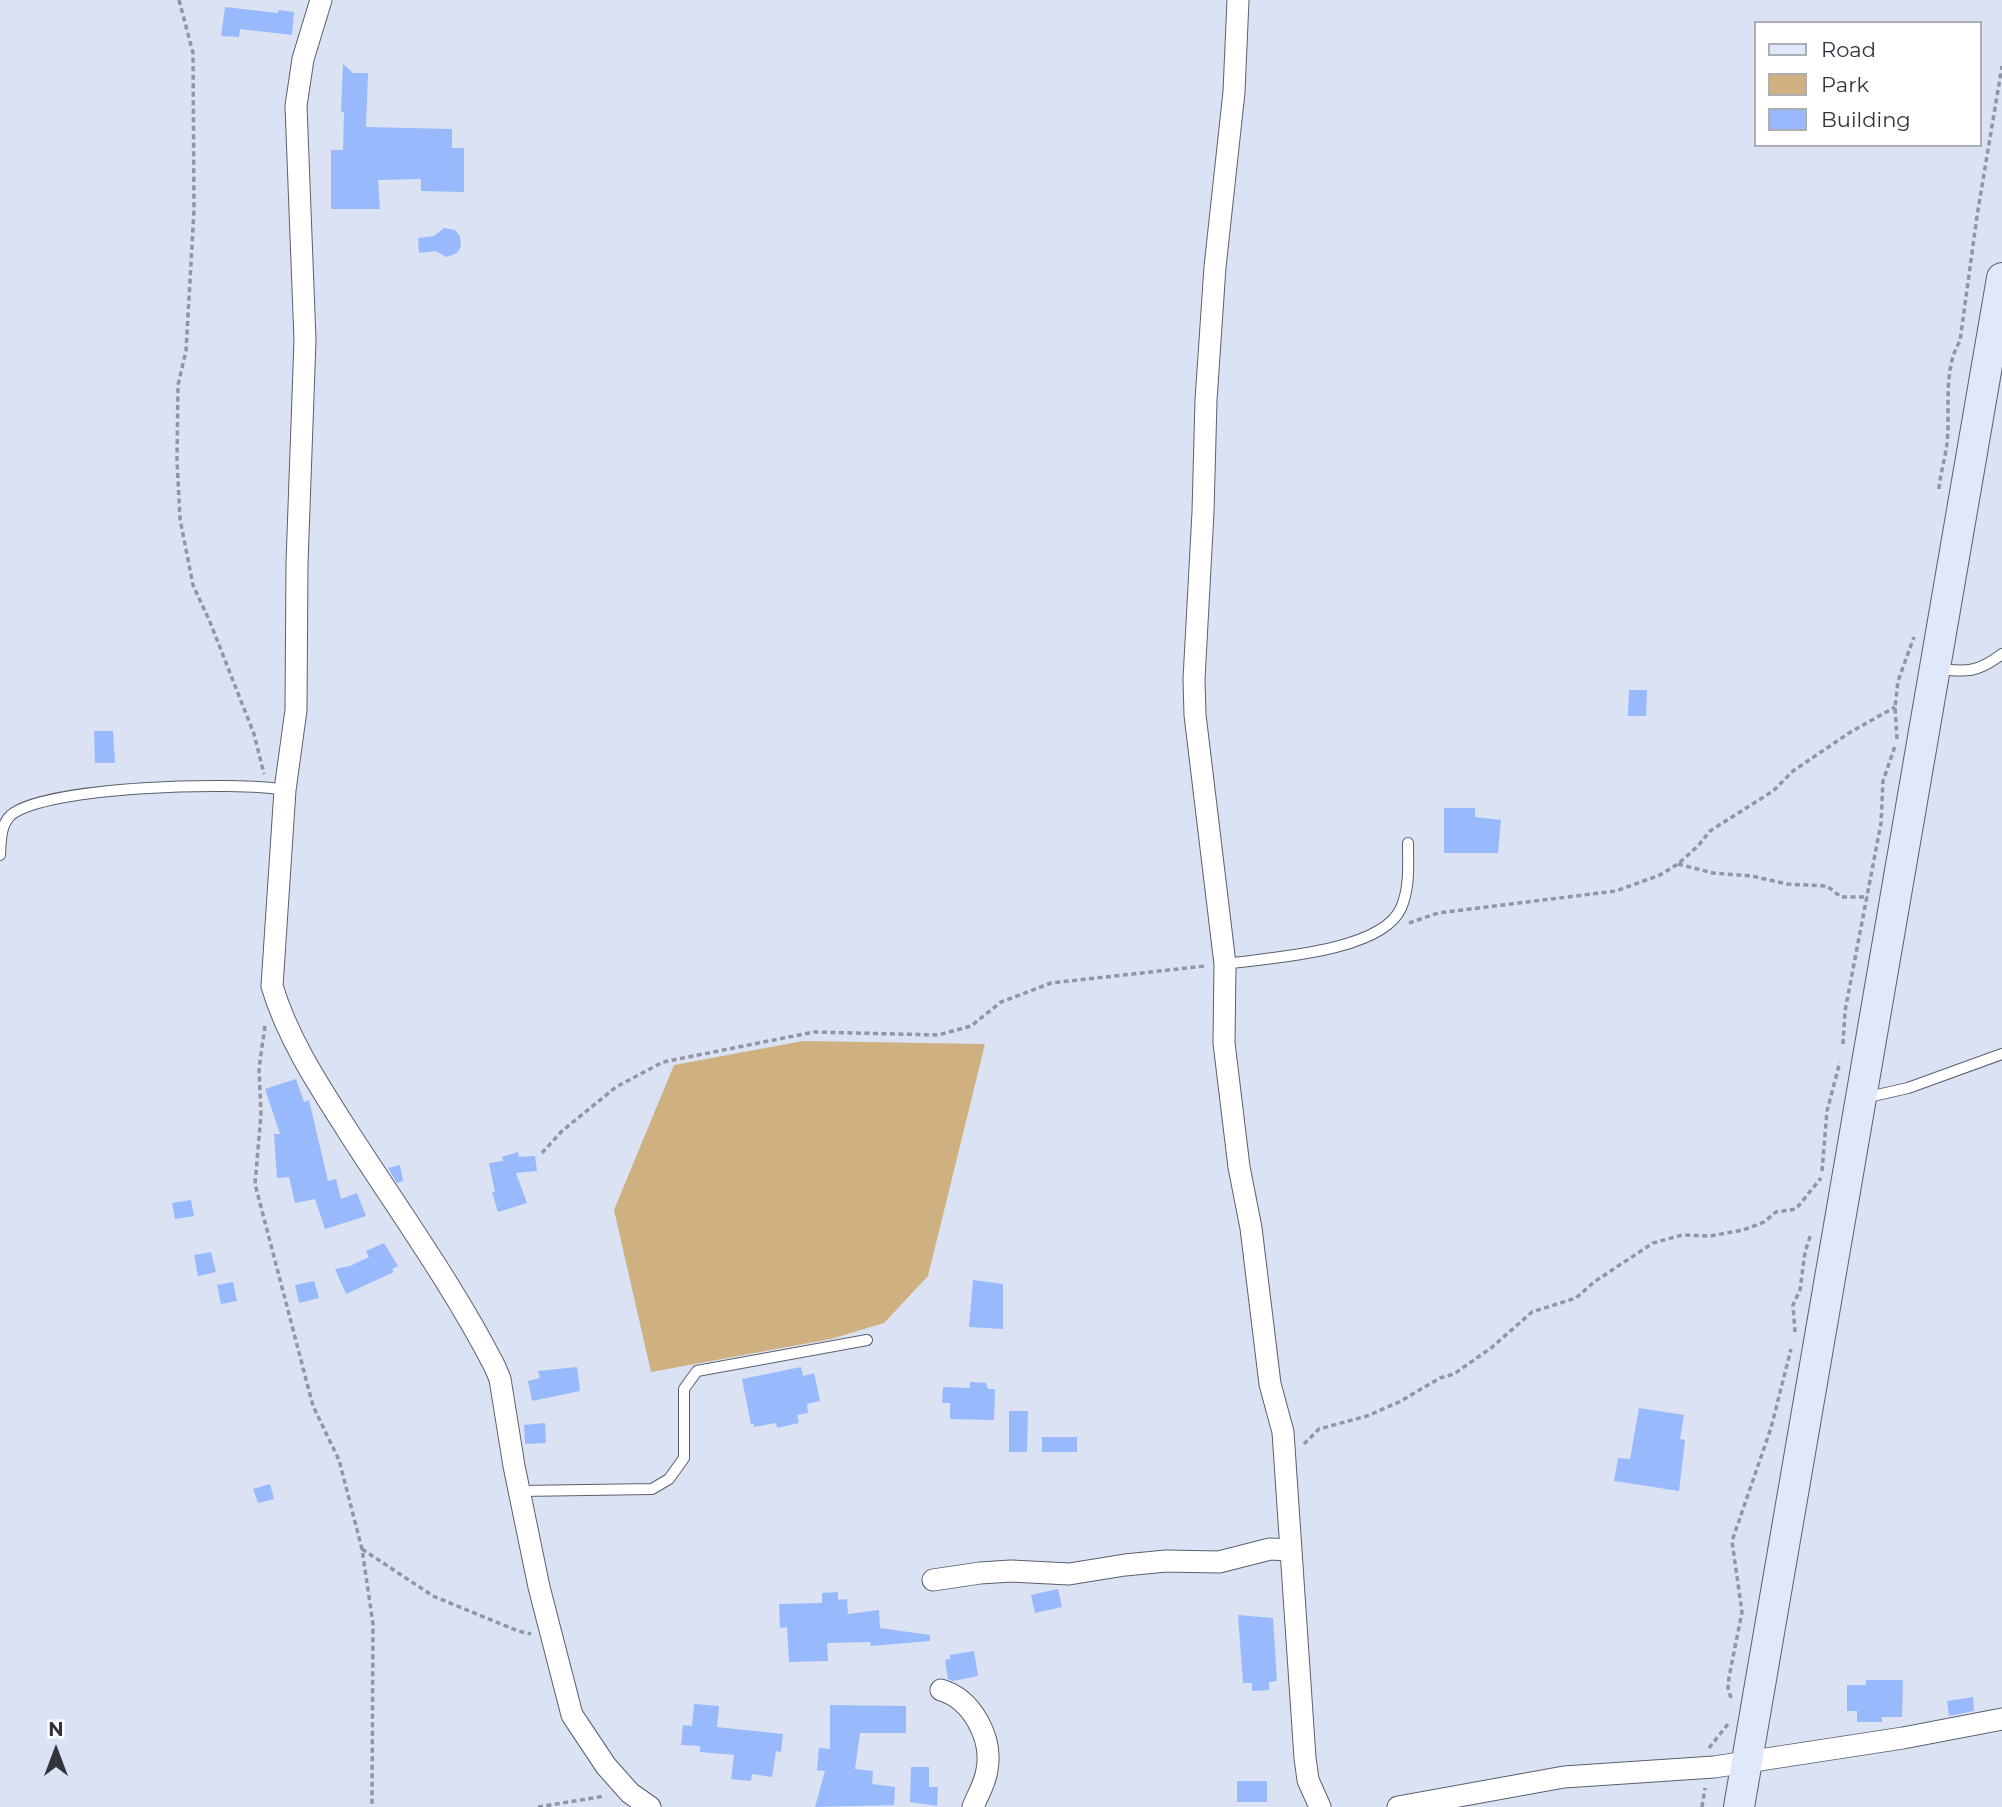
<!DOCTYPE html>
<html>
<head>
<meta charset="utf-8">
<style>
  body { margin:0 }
  #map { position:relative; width:2002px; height:1807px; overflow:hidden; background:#dae2f3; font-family:Montserrat,sans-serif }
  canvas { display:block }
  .legend { position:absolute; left:1754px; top:21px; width:228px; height:126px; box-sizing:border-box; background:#fff; border:2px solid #adaeb1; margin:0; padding:9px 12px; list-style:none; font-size:21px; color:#31343b }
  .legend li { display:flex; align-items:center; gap:14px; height:35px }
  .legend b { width:35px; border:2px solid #adaeb1 }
  .north { position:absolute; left:21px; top:1716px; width:70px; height:70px; -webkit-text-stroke:5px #fff; paint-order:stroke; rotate:0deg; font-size:19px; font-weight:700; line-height:28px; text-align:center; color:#31343b }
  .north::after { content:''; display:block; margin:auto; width:24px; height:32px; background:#31343b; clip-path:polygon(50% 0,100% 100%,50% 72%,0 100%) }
</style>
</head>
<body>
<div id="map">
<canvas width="2002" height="1807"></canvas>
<ul class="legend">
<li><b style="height:9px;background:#e0e9fc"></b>Road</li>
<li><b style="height:19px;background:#cfb181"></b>Park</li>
<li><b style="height:19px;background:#99b9fd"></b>Building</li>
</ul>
<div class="north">N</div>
</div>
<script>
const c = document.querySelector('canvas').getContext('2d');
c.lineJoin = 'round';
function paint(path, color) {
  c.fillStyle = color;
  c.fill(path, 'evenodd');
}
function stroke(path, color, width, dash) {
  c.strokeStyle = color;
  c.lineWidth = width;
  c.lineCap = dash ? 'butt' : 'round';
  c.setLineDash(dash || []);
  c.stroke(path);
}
const green = new Path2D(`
  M803,1041L985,1044L928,1276L884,1323L831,1339L651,1372L614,1210L674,1065Z`);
const building = new Path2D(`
  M225,7L278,13L279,10L294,12L292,35L240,29L239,37L221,36Z
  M343,64L353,73H368L366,127L452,129V148H464V192L421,191V179L378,180L380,209H331V150H343L344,112H341Z
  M444,228L455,230L460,236L461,247L457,253L447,257L435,251L419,253L418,238L434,236Z
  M1629,690H1647L1646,716H1628Z
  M94,731H113L115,763H95Z
  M1444,808H1475V817L1501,820L1498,853H1444Z
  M296,1079L304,1102L309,1100L328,1181L336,1179L341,1199L357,1193L366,1216L325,1229L315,1199L295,1203L289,1177L277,1178L274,1134H280L265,1089Z
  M518,1152L519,1157L535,1156L537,1171L516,1173L527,1203L498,1212L492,1192H495L489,1163L503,1161L502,1157Z
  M400,1165L403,1181L397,1183L388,1168Z
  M191,1200L194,1216L175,1219L172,1203Z
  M384,1243L398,1266L392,1269L394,1272L346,1294L335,1269L350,1266L369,1257L366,1251Z
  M211,1252L216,1272L198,1276L194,1255Z
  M973,1280L1003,1284V1329L969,1327Z
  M314,1281L319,1298L299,1303L295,1285Z
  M233,1282L237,1301L221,1304L217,1285Z
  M577,1367L580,1391L532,1401L528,1381L540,1378L538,1371Z
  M801,1367L803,1376L814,1373L820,1401L807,1404L808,1413L797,1415L799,1423L777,1428L776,1423L754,1427V1424H751L742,1379Z
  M970,1382L986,1383L988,1389H995L994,1420L950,1419V1403H942L943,1387L970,1388Z
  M1639,1408L1684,1415L1680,1439L1685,1440L1679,1491L1614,1481L1618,1458L1630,1459Z
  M1009,1411H1028L1027,1452H1009Z
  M545,1423L546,1443L525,1444L524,1425Z
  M1042,1437H1077V1452H1042Z
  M270,1484L274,1499L258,1503L253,1489Z
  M1058,1589L1062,1607L1035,1613L1031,1595Z
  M838,1592V1600L847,1599L848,1614L879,1610L880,1628L930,1635V1641L871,1646L870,1642L827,1643L828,1661L789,1662L787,1627L780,1628L779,1604L822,1603V1593Z
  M1238,1615L1273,1618L1277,1681L1269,1682V1690L1252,1691V1683H1243Z
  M974,1651L978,1676L953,1681L948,1679L945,1660L950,1659V1655Z
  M1866,1680H1903L1902,1717H1882V1722H1857V1711H1847V1685H1866Z
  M1973,1697L1974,1711L1949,1716L1947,1701Z
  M694,1704L719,1706L717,1727L783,1734L781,1752L776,1751L772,1777L752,1774L751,1781L731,1779L734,1755L700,1752V1746L681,1745L683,1725L692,1726Z
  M830,1705L906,1706V1733H860L855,1769L873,1771L872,1784L895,1787L894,1805L815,1807L825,1771L817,1770L819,1748L830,1749Z
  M911,1767H929V1787H938L937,1806L910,1802Z
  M1237,1781H1267V1802H1237Z`);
const path = new Path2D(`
  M179,0L193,53L194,210L186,351L178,385L177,460L180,519L193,585L210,622L254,734L264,774
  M1939,489C1940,475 1944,463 1946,450C1952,417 1941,372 1960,341L1977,216L2002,66
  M1897,739L1895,707L1898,681L1914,637
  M1678,864L1713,873L1752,876L1787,884L1827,886L1841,897H1868
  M1409,923L1438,913L1616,891L1660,875L1678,864L1698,846L1710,831L1773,791L1793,771L1849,733L1895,707
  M265,1026L259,1068L261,1114L255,1184L313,1406L339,1460L362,1549L373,1624L372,1807
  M1843,1044L1845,1011L1881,823L1883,781L1895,746
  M542,1153L562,1131L616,1087L663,1062L814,1032L938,1035L971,1026L1001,1002L1051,983L1205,966
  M1822,1171L1827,1111L1840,1062
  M1795,1332L1793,1305L1800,1290L1805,1252L1811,1234
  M1304,1444L1319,1429L1367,1416L1399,1402L1440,1378L1454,1374L1491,1348L1532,1312L1576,1298L1594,1282L1653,1243L1682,1235L1710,1236L1743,1230L1764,1222L1776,1212L1796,1209L1821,1178
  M362,1549L433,1596L518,1631L531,1634
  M1731,1698L1728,1688L1729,1677L1742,1612L1732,1541L1771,1428L1791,1349
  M1709,1748L1728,1724
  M538,1807L605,1796
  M1702,1807L1705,1788`);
const service = new Path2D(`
  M1936,669C1967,672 1977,673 2002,654
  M0,855C1,842 0,825 11,815C46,786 238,781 285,790
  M1225,964C1268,958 1382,952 1401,908C1410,887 1408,866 1408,843
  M1864,1098L1908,1088L2002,1054
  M520,1491L652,1489L669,1479L684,1458V1389L697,1371L867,1340`);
const minor = new Path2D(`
  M321,0L303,59L296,106L305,340L297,563L296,710L285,790L272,986C288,1040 321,1089 351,1136C400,1212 454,1287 495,1367L500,1379L514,1466L539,1587L572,1715L606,1766L630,1793L650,1807
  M1238,0L1234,92L1215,267L1206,400L1203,512L1194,679L1195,715L1225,964L1224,1043L1239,1167L1251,1228L1270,1384L1283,1432L1305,1758L1308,1780L1320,1807
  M933,1580L980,1573L1011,1571L1069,1574L1125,1565L1166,1561L1219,1562L1270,1549L1290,1550
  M941,1690C972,1699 993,1738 987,1770C985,1784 978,1794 973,1807
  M1398,1807L1564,1777L1714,1767L1903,1738L2002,1719`);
const secondary = new Path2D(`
  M1739,1807L2002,278`);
paint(green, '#cfb181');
paint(building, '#99b9fd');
stroke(service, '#59606f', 12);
stroke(minor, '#59606f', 23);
stroke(secondary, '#59606f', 32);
stroke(path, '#9096a3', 3.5, [5, 3.5]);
stroke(service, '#fff', 10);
stroke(minor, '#fff', 21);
stroke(secondary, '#e0e9fc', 30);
</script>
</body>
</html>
